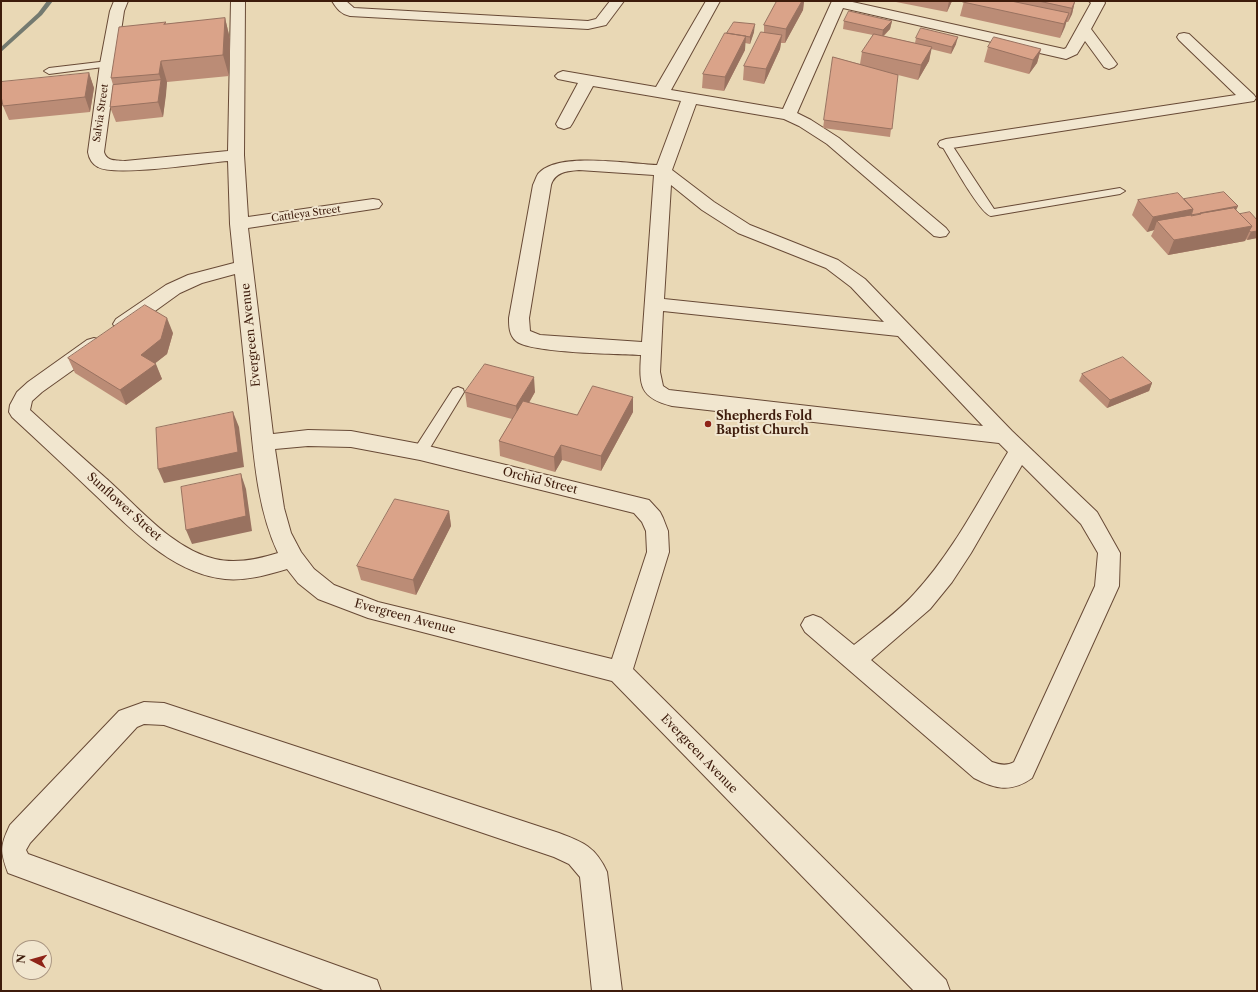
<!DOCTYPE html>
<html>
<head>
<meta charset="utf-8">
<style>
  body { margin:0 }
  #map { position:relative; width:1258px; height:992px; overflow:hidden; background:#e9d8b5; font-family:"Libre Caslon Text",serif }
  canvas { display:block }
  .frame { position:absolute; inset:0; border:2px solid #3d1b0b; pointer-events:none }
  .north { position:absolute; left:12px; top:940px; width:40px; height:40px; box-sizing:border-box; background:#f1e6cf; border:1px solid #a99581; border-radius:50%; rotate:276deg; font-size:11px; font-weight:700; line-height:16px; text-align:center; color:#3d1b0b }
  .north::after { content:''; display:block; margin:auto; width:14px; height:18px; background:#8f2418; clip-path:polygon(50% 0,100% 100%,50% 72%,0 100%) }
</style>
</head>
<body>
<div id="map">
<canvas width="1258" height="992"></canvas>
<div class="frame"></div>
<div class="north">N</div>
</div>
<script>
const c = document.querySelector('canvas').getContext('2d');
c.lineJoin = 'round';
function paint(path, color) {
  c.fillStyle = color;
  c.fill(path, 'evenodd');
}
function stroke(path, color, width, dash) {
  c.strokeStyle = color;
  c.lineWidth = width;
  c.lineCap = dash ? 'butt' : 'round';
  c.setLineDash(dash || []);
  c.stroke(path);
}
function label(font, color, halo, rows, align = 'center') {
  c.font = font + ' "Libre Caslon Text",serif';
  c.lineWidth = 4;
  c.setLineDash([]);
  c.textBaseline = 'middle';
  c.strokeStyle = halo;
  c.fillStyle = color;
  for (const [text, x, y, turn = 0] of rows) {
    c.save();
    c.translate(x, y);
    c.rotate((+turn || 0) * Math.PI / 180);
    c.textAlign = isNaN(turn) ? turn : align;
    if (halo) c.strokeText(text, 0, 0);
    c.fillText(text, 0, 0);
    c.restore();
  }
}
const stream = new Path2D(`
  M47,1H53L42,15L1,52V47L38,13Z`);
const lane = new Path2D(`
  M108,61L111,62L113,64L111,66L49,74L44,71L49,68Z
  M946,141L950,142L994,209L1120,188L1125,191L1120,194L991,216C980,214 949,157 941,144Z
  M458,387L463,389L464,392L425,456L420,457L415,456L413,452L415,448L453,389Z`);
const street = new Path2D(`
  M114,1H128L124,11L116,64L104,152C107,162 116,160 125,161L228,151L231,1H245L244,155L248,217L373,199L379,200L382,204L379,208L373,209L248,228L273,434L308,430L351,431L420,444L649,500L660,512L663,518L668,531L669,552L633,669L946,980L950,991H914L612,681L368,618L318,599L298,583L287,569C267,575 246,581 225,579C169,573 128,525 90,490C64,465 38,441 12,417L9,412L10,405L17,392L28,382L87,340L94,338L101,340L104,345L101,350L42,392L32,401L30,410C56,434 82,457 109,481C140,509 173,549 215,559C236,564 259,559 278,553C257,508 254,457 249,408C244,363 240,319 235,274L202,283L180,293L130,329L123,330L116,329L113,324L116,319L166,285L188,275L234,263L230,224L228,161C204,163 114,177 98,167C92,164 89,158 88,152L100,64L110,11ZM308,446L351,447L420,460L634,513L642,522L646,531L647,552L612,659L378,602L334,585L314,569L301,552L291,533L284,508L275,449Z
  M332,1H346L354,8L588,21L596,19L610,1H624L606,25L588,29L350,16C341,14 337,9 332,1Z
  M706,1H720L671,90L783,109L832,1H848L1064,49L1066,48L1091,3L1089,1H1104L1105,3L1091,29L1117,64L1114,67L1109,69L1104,67L1085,41L1077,54L1066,59L843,8L797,113L811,120L839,138L946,228L949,232L946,236L940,237L934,236L827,144L799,126L784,119L696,104L672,170L714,202L750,225L838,260L865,279L1012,431L1097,512L1120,553L1119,586L1032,778C1011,793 995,789 974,778L805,632L801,625L805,618L813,615L821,618L854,645C873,630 899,611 914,594C953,552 979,500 1008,452L999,443L672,406C640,398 639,386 641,355C619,354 529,353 516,341C509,335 509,326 509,318L533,185C535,181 536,177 538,174C557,151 629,164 657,165L681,101L593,86L572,124L570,127L564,129L558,127L556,124L578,83L558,79L555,76L558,73L563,71L656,87ZM579,170L654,175L642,342L540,335L530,331L529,318L551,185C555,172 567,171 579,170ZM671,185L702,210L738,233L826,268L851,287L884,322L664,299ZM663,311L898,336L983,426L669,390L663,386L660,372ZM1022,465L1081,524L1098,553L1095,586L1014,762C1007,766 1000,765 992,762L871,660L930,609L952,582L971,553Z
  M1184,33L1189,34L1254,95L1256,98L1254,101L946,149L940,147L938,144L940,141L946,139L1236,95L1179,40L1177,37L1179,34Z
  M144,702L164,703L559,833C583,842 596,847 607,872L622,991H592L580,877L569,864L554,857L164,725L144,724L137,727L30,843L26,850L28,854L366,976L377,980L381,991H326L8,873C0,851 0,846 10,825L119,711Z`);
const wall = new Path2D(`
  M777,1H804L803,10L785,43H781L780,49L764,84L743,80L744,66L764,32V25Z
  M891,1H952L947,12Z
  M964,1H1075L1072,14L1068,22H1066L1060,38L960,16Z
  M225,18L230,39L229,76L167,82L163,117L116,122L110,107L113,85L111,78L166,22V24Z
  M844,21H892L890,29L884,36L915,43L916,38L956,44L951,54L931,49L929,61L918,80L898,75L890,137L823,128L833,57L860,64L862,52L873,35L843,29Z
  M754,32L750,44L745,43V50L724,91L702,88L703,74L727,33Z
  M988,47L1041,49L1037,63L1029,74L984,62Z
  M89,73L94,88L90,112L9,120L3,106Z
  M1184,199L1238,206L1236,210L1240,214L1257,220V238L1247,240L1246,239L1245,241L1168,255L1151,236L1154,230L1147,232L1132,215L1138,200Z
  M173,333L167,354L155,363L162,379L126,405L75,373L68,358Z
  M1082,374L1152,383L1149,391L1107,408L1079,381Z
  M465,392H535L529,403L577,415L633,397V412L601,471L562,460L555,472L500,456L499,441L512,419L467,407Z
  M449,511L451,526L416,595L361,580L357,566Z`);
const shadedWall = new Path2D(`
  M802,1H804L803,10L785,43L786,29Z
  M949,1H952L947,12Z
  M1075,1L1072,14L1068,22L1072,8Z
  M1069,13L1065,27L1060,38L1064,24Z
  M225,18L230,39L229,76L223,55Z
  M892,21L890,29L882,37L883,30Z
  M755,24L754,32L750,44V37Z
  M782,35L780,49L764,84L766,69Z
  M746,36L745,50L724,91L725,77Z
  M958,37L956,44L951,54L952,47Z
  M932,47L929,61L918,80L921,65Z
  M1041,49L1037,63L1029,74L1033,60Z
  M161,61L167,82L166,95L159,74Z
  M89,73L94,88L90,112L85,97Z
  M161,80L166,95L163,117L158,102Z
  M1238,206L1234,214L1199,222L1200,213Z
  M1193,209L1187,224L1157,221L1154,230L1147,232L1153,217Z
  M1252,226L1245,241L1168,255L1174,240Z
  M1257,231V238L1247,240L1251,232Z
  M167,318L173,333L167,354L148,369L156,364L162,379L126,405L120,390L141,355Z
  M534,377L535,392L518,421L516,406Z
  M1152,383L1149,391L1107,408L1110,400Z
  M633,397V412L601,471V456Z
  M233,412L239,427L244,467L164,483L158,469Z
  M561,445L562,460L555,472L554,457Z
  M241,474L246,489L252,531L192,544L186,530Z
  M449,511L451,526L416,595L413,580Z`);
const building = new Path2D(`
  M777,1H802L786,29L764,25Z
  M964,1H1011L1069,13L1064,24L963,2Z
  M1039,1H1075L1072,8Z
  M849,11L892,21L883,30L844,21Z
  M225,18L223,55L161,61L159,74L111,78L119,27L166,22L164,24Z
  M734,22L755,24L750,37L727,33Z
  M921,28L958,37L952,47L916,38Z
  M761,32L782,35L766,69L744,66Z
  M725,33L746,36L725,77L703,74Z
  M874,34L932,47L921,65L862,52Z
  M994,37L1041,49L1033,60L988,47Z
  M833,57L898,75L892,129L824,120Z
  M89,73L85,97L3,106L1,96V82Z
  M161,80L158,102L110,107L113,85Z
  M1224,192L1238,206L1200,213L1201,214L1191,216L1193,209L1184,199Z
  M1178,193L1193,209L1153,217L1138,200Z
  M1234,208L1252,226L1174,240L1157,221Z
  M1250,212L1257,220V231L1251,232L1249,231L1252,226L1240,214Z
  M145,305L167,318L161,339L141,355L156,364L120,390L68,358Z
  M1123,357L1152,383L1110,400L1082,374Z
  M485,364L534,377L516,406L465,392Z
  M593,386L633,397L601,456L561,445L554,457L499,441L523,401L577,415Z
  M233,412L238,452L158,469L156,428Z
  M241,474L246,516L186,530L181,487Z
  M395,499L449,511L413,580L357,566Z`);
const markers = [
  [708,424,4,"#8f2418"]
];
const farStreetnames = [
  ["Salvia Street",101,113,-82],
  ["Cattleya Street",306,214,-8]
];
const streetNames = [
  ["Evergreen Avenue",251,335,-96],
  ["Orchid Street",540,481,14],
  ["Sunflower Street",124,507,42],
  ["Evergreen Avenue",405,617,15],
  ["Evergreen Avenue",699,754,46]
];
const poiNames = [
  ["Shepherds Fold",716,417],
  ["Baptist Church",716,431]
];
paint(stream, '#747a70');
stroke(lane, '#684a36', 2);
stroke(street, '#684a36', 2);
paint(lane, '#f1e6cf');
paint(street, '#f1e6cf');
paint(wall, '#bb8c76');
paint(shadedWall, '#997260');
paint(building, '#daa389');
stroke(building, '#997260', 1);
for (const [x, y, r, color] of markers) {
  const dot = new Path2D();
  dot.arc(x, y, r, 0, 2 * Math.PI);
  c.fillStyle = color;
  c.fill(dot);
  stroke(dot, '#f1e6cf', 1.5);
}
label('10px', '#3d1b0b', '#f1e6cf', farStreetnames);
label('12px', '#3d1b0b', '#f1e6cf', streetNames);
label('bold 12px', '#3d1b0b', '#f1e6cf', poiNames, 'left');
</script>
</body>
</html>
